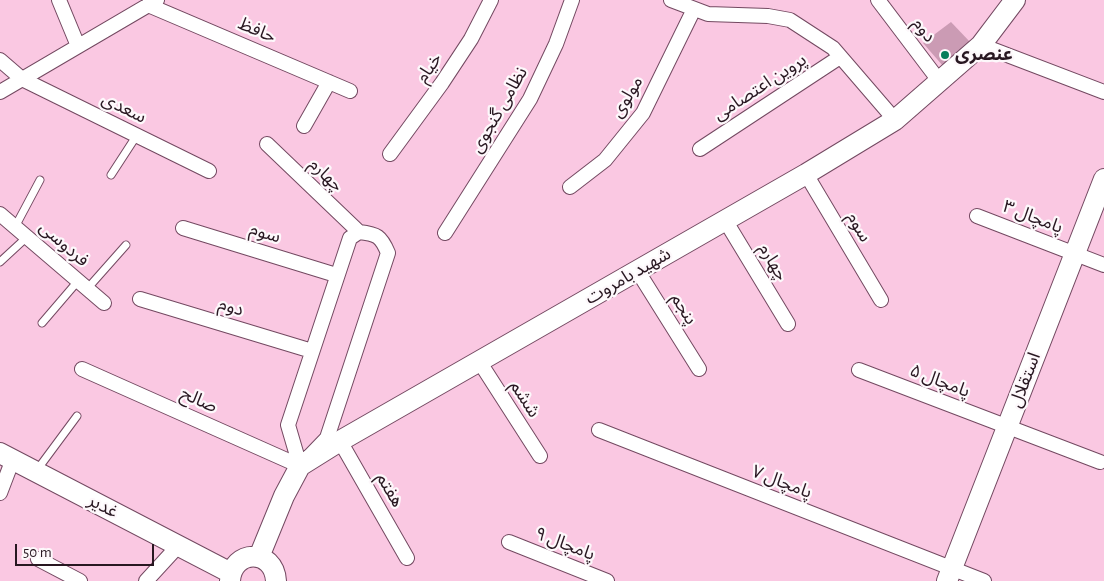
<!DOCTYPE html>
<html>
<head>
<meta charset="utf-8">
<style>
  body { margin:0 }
  #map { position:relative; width:1104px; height:581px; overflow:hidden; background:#fac8e2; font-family:"Alegreya Sans",sans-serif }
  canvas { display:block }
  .scale { position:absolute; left:15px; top:544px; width:139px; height:22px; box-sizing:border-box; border:2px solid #281721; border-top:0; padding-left:6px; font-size:15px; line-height:18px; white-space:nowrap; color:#281721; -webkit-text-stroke:4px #fdf8fb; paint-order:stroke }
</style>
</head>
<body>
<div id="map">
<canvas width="1104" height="581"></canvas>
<div class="scale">50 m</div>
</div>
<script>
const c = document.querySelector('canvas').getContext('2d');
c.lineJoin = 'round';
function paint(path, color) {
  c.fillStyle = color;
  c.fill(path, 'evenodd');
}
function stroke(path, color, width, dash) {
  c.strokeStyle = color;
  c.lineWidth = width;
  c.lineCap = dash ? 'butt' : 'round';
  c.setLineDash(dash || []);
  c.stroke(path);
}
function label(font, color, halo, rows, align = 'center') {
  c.font = font + ' "Alegreya Sans","Noto Sans Arabic",sans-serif';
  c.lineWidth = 4.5;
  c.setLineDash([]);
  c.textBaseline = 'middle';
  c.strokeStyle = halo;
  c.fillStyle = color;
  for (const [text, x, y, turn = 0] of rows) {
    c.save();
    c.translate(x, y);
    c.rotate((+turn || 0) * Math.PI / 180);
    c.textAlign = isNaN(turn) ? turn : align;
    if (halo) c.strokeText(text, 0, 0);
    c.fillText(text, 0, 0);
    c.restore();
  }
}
const building = new Path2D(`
  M951,22L971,43L943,66L923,43Z`);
const service = new Path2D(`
  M111,175L137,135
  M15,227L40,180
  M0,262L27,237
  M87,289L126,245
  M42,323L78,281
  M37,470L77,416`);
const minor = new Path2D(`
  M59,0L78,46
  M671,0L708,14L768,16L790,20L833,48L895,120
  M878,0L940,82
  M148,5L350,91
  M981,45L1104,92
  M0,60L22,79L209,171
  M0,92L157,0
  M304,126L329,82
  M267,144L359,232
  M700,149L840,57
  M390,154L442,83L471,39L491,0
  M806,174L881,300
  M570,187L605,160L643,113L694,9
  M0,214L104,303
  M977,216L1104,265
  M725,220L788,324
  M183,228L336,275
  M359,232C377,234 381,236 388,253L327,438L300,466L288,425L350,238Z
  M445,233L530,99L556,44L572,0
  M637,270L699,369
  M140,299L312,351
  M479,361L540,456
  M82,369L300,466
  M859,370L1100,462
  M599,430L984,581
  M340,441L407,558
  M0,493L13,459
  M509,542L607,581
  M38,559L80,581
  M146,581L179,545`);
const secondary = new Path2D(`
  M0,453L231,573
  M259,557L284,496L300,466L340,441L806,174L895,120L981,45L1015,0
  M230,581C232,549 274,548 276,581
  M947,581L1104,179`);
const markers = [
  [945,55,5,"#057d5a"]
];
const streetNames = [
  ["حافظ",257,30,23],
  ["دوم",924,30,53],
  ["خیام",429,68,-56],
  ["پروین اعتصامی",760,87,-33],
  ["مولوی",627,97,-59],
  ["سعدی",124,108,26],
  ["نظامی گنجوی",499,110,-60],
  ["چهارم",326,175,44],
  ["پامچال ۳",1033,217,21],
  ["سوم",859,227,60],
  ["سوم",265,233,17],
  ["فردوسی",64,244,41],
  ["چهارم",773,262,59],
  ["شهید بامروت",628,276,-30],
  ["دوم",231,307,17],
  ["پنجم",684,309,58],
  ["استقلال",1025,380,-69],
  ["پامچال ۵",940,381,21],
  ["ششم",525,399,57],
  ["صالح",199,400,24],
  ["پامچال ۷",782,482,21],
  ["هفتم",390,490,60],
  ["غدیر",103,506,27],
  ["پامچال ۹",565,544,21]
];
const poiNames = [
  ["عنصری",955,55]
];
paint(building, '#cb9bb4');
stroke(service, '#734961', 9);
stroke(minor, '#734961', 16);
stroke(secondary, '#734961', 22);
stroke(service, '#fff', 7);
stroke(minor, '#fff', 14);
stroke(secondary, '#fff', 20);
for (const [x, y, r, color] of markers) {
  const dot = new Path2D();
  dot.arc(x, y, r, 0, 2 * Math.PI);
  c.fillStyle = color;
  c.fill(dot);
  stroke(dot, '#fdf8fb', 2);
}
label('18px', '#281721', '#fdf8fb', streetNames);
label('bold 18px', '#281721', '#fdf8fb', poiNames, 'left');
</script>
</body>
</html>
